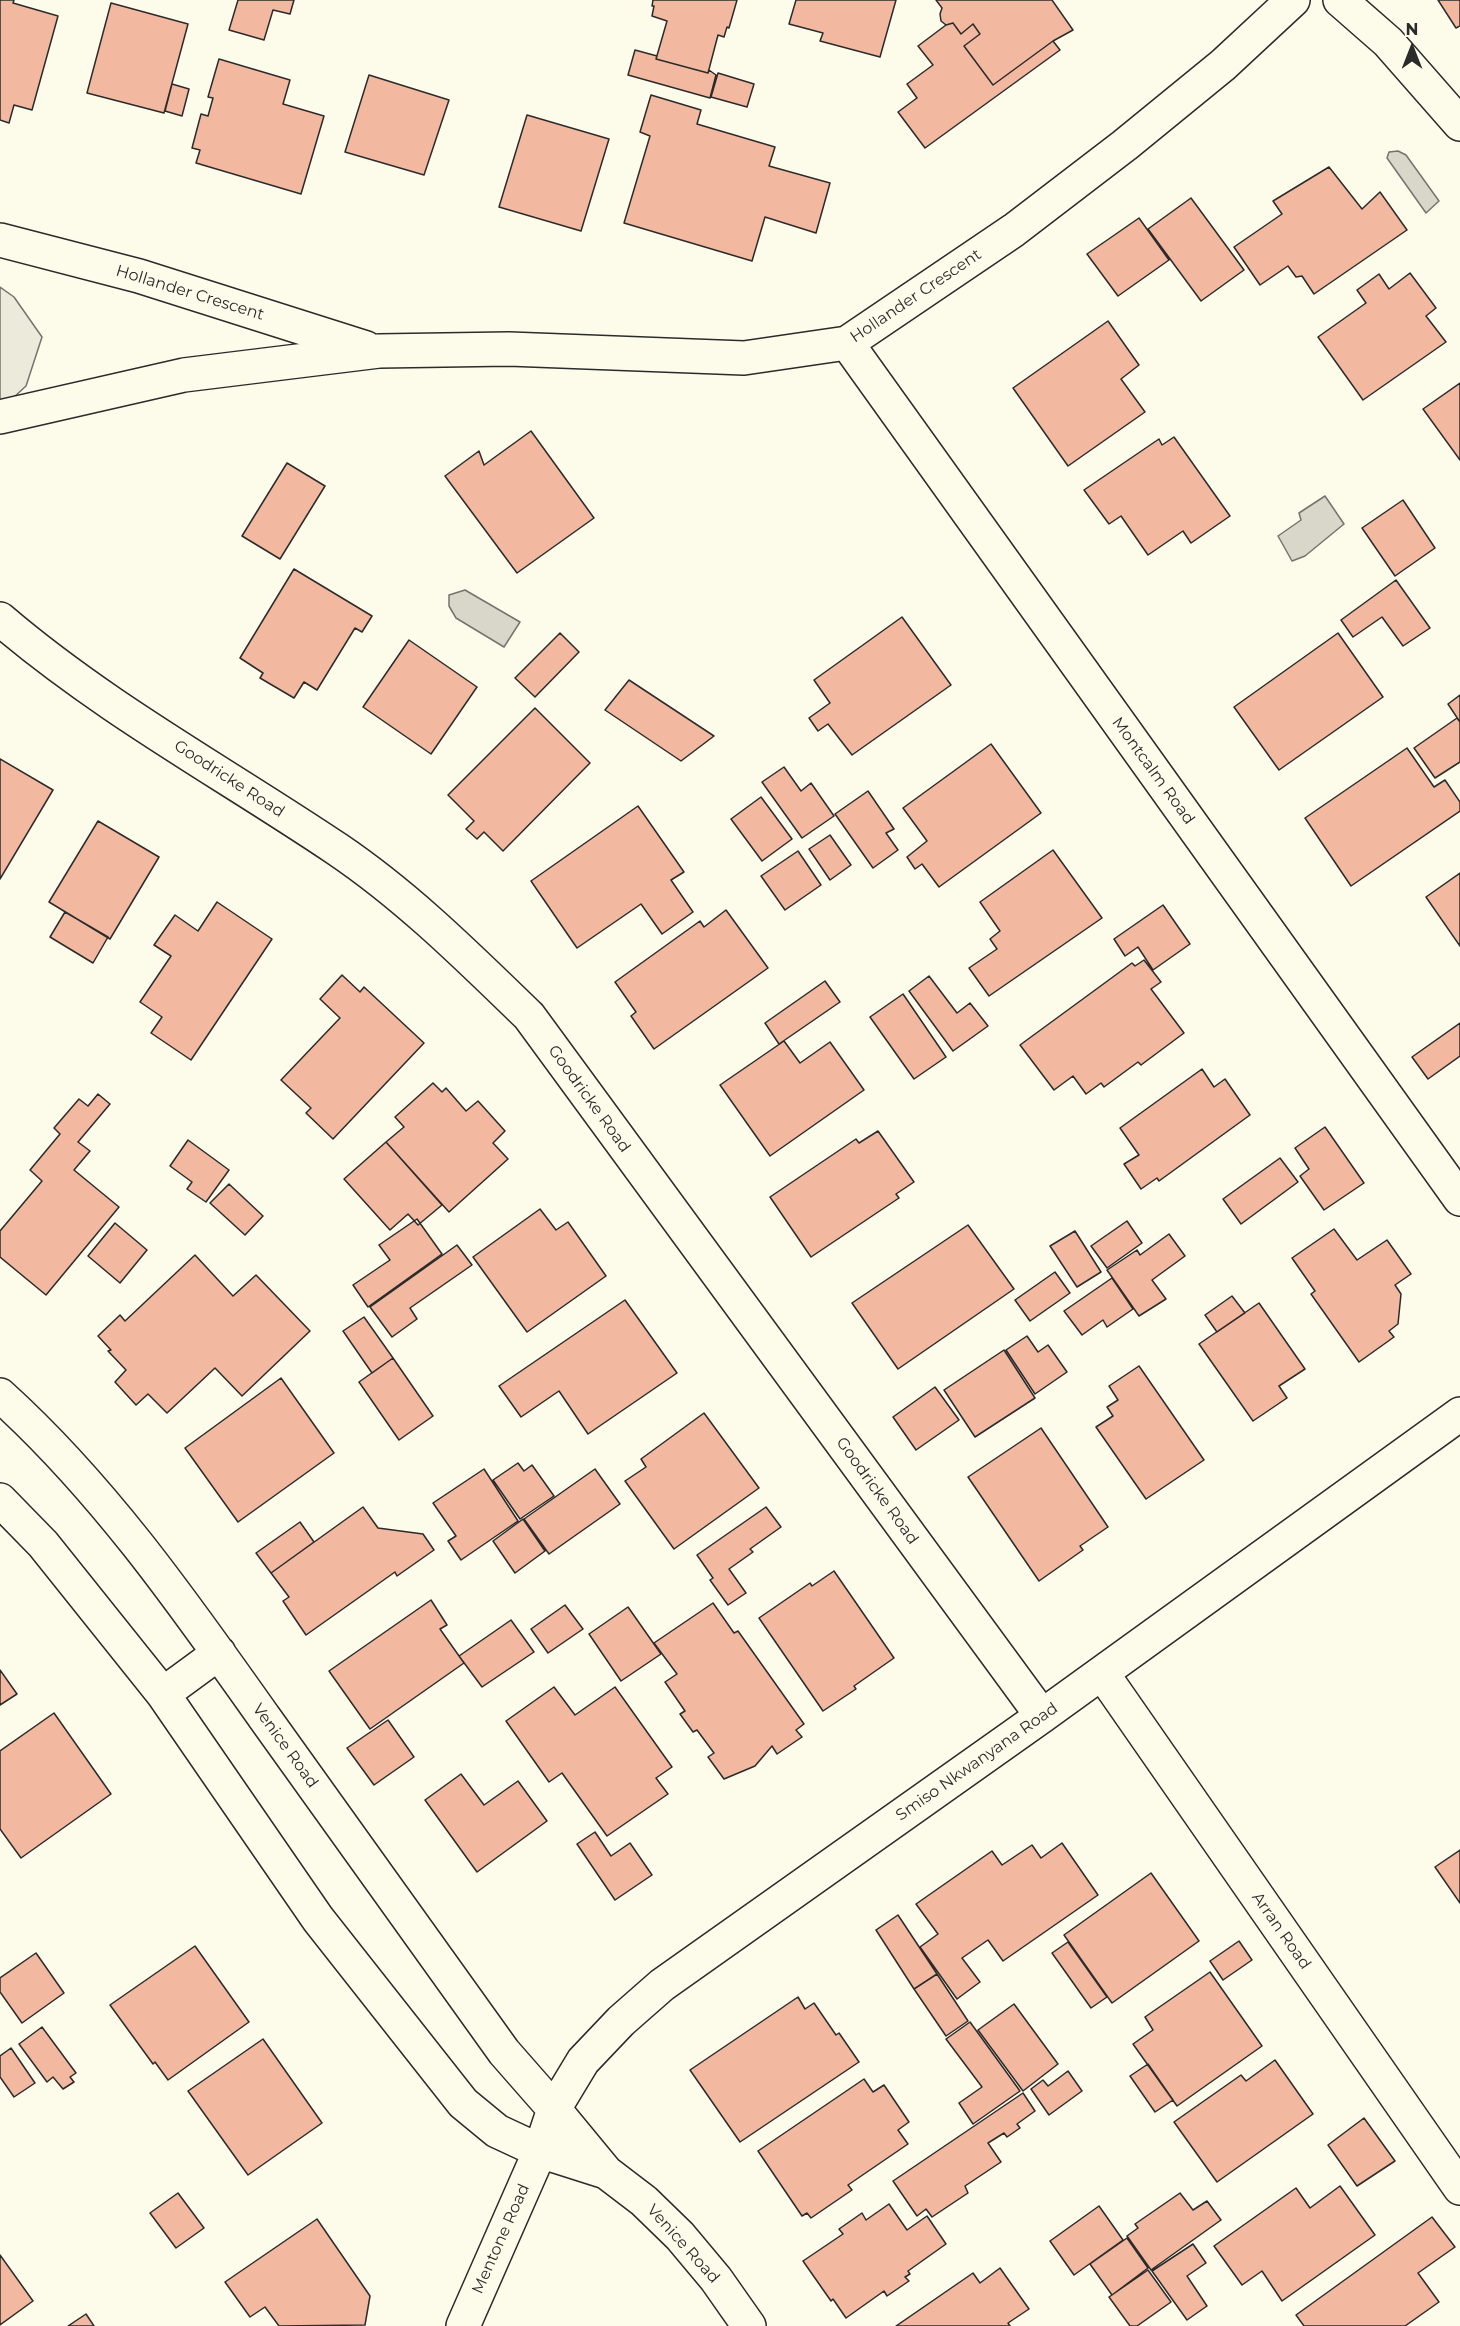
<!DOCTYPE html>
<html>
<head>
<meta charset="utf-8">
<style>
  body { margin:0 }
  #map { position:relative; width:1460px; height:2326px; overflow:hidden; background:#fdfbea; font-family:Montserrat,sans-serif }
  canvas { display:block }
  .north { position:absolute; left:1382px; top:18px; width:60px; height:60px; -webkit-text-stroke:4px #fdfbea; paint-order:stroke; rotate:0deg; font-size:16px; font-weight:700; line-height:24px; text-align:center; color:#2b2b2b }
  .north::after { content:''; display:block; margin:auto; width:21px; height:27px; background:#2b2b2b; clip-path:polygon(50% 0,100% 100%,50% 72%,0 100%) }
</style>
</head>
<body>
<div id="map">
<canvas width="1460" height="2326"></canvas>
<div class="north">N</div>
</div>
<script>
const c = document.querySelector('canvas').getContext('2d');
c.lineJoin = 'round';
function paint(path, color) {
  c.fillStyle = color;
  c.fill(path, 'evenodd');
}
function stroke(path, color, width, dash) {
  c.strokeStyle = color;
  c.lineWidth = width;
  c.lineCap = dash ? 'butt' : 'round';
  c.setLineDash(dash || []);
  c.stroke(path);
}
function label(font, color, halo, rows, align = 'center') {
  c.font = font + ' Montserrat,sans-serif';
  c.lineWidth = 4.5;
  c.setLineDash([]);
  c.textBaseline = 'middle';
  c.strokeStyle = halo;
  c.fillStyle = color;
  for (const [text, x, y, turn = 0] of rows) {
    c.save();
    c.translate(x, y);
    c.rotate((+turn || 0) * Math.PI / 180);
    c.textAlign = isNaN(turn) ? turn : align;
    if (halo) c.strokeText(text, 0, 0);
    c.fillText(text, 0, 0);
    c.restore();
  }
}
const green = new Path2D(`
  M0,287L14,297L42,337L26,386L0,410Z`);
const water = new Path2D(`
  M1398,151L1406,155L1439,201L1426,213L1387,158L1389,152Z
  M1325,496L1344,524L1305,556L1292,561L1278,536L1301,520L1299,513Z
  M465,590L520,622L504,647L456,618L449,606V595Z`);
const building = new Path2D(`
  M0,0H14L13,3L58,16L32,110L14,105L9,123L0,120Z
  M238,0H294L290,14L273,10L264,40L229,30Z
  M653,0H737L729,28L727,27L724,37L718,35L708,73L656,59L667,21L652,16L654,6H652Z
  M796,0H896L880,57L820,41L823,33L789,24Z
  M936,0H1052L1073,30L1053,41L993,85L964,46L980,34L973,24L961,34L953,23L946,25L941,21L940,14L942,8Z
  M1438,0H1460V26L1456,28Z
  M111,3L188,24L164,113L87,93Z
  M953,23L961,34L973,24L980,34L964,46L993,85L1053,41L1060,50L925,148L898,112L917,98L907,84L933,65L918,46L946,25Z
  M635,50L657,56L656,59L708,73L709,70L716,75L710,98L628,75Z
  M219,59L290,80L283,104L324,116L301,194L196,163L200,150L192,148L201,114L208,116L213,98L208,97Z
  M718,73L754,84L747,107L711,97Z
  M369,75L449,100L424,175L345,152Z
  M172,84L189,89L182,116L165,111Z
  M651,95L701,110L697,124L775,147L769,166L830,183L816,233L765,217L752,261L624,223L650,136L640,132Z
  M527,115L609,139L581,231L499,207Z
  M1329,167L1362,209L1380,192L1407,230L1314,294L1302,276L1296,277L1288,266L1260,285L1234,247L1282,214L1273,201Z
  M1191,198L1244,270L1201,301L1148,229Z
  M1139,218L1169,260L1118,296L1087,254Z
  M1410,273L1436,308L1426,316L1446,342L1363,400L1318,337L1366,303L1357,290L1379,274L1389,289Z
  M1108,321L1139,365L1121,379L1145,412L1068,466L1013,388Z
  M1460,383V460L1423,409Z
  M531,431L594,518L517,573L445,476L479,451L484,465Z
  M1174,437L1230,516L1191,543L1183,531L1148,555L1121,516L1109,524L1084,490L1159,439L1162,445Z
  M287,463L325,486L280,559L242,536Z
  M1403,500L1435,548L1395,576L1362,528Z
  M294,569L372,616L362,632L355,628L317,690L304,682L294,698L260,678L263,673L240,658Z
  M1396,580L1430,628L1403,646L1382,617L1353,637L1341,620Z
  M902,617L951,685L852,755L828,724L818,731L809,718L830,703L814,680Z
  M560,633L579,652L535,697L515,678Z
  M1338,633L1383,697L1279,770L1234,707Z
  M409,640L477,687L431,754L363,707Z
  M629,680L714,736L681,761L605,710Z
  M1460,695V722L1448,704Z
  M535,708L590,763L503,851L484,832L477,839L466,829L474,821L448,795Z
  M1457,718L1460,722V762L1435,778L1414,748Z
  M991,744L1041,813L939,887L922,864L915,869L907,857L927,841L903,808Z
  M1407,748L1434,787L1445,780L1460,802V811L1351,886L1305,818Z
  M0,759L53,790L0,879Z
  M784,767L801,791L811,783L834,816L802,838L762,782Z
  M868,791L894,829L886,833L898,850L873,868L835,814Z
  M761,797L792,839L762,861L731,819Z
  M638,806L684,872L671,880L693,912L662,934L641,904L577,948L531,881Z
  M98,821L159,857L110,939L49,902Z
  M830,835L851,865L830,880L809,849Z
  M1053,850L1102,918L989,996L969,968L997,949L990,939L1000,931L980,902Z
  M798,851L821,885L785,910L761,876Z
  M1460,873V946L1426,897Z
  M217,902L272,939L191,1060L151,1033L162,1017L140,1002L171,956L154,945L175,915L198,931Z
  M1163,905L1190,944L1153,970L1138,947L1125,956L1114,939Z
  M726,910L768,968L654,1049L631,1016L636,1012L615,982L700,921L704,927Z
  M65,912L108,937L93,963L50,937Z
  M1144,960L1161,982L1151,989L1184,1033L1141,1065L1138,1062L1104,1087L1101,1083L1086,1094L1073,1076L1054,1090L1020,1045L1132,963L1135,966Z
  M342,975L360,992L364,987L424,1043L333,1139L306,1113L311,1108L281,1080L340,1018L320,999Z
  M929,976L957,1013L970,1003L988,1026L953,1051L909,991Z
  M825,981L840,1002L779,1044L765,1023Z
  M903,994L946,1057L914,1079L870,1017Z
  M1460,1023V1056L1428,1079L1412,1057Z
  M784,1041L800,1063L830,1042L864,1090L770,1156L720,1085Z
  M1202,1069L1214,1087L1225,1079L1250,1115L1159,1181L1157,1178L1141,1189L1124,1164L1139,1155L1120,1128Z
  M433,1083L442,1092L446,1088L466,1111L478,1101L505,1131L493,1143L508,1159L449,1212L386,1142L404,1127L395,1117Z
  M98,1094L110,1104L78,1142L90,1151L74,1170L119,1207L46,1295L0,1257V1231L42,1181L30,1170L60,1134L54,1128L79,1099L88,1106Z
  M1325,1127L1364,1183L1324,1210L1300,1176L1309,1169L1295,1148Z
  M878,1131L914,1182L896,1194L899,1198L811,1257L770,1197L856,1139L859,1143Z
  M188,1140L229,1170L206,1202L187,1189L192,1182L170,1166Z
  M386,1142L442,1205L418,1225L408,1214L390,1230L344,1179Z
  M1280,1158L1298,1182L1241,1224L1223,1199Z
  M229,1184L263,1216L245,1235L210,1203Z
  M540,1209L556,1230L568,1222L606,1276L527,1332L473,1257Z
  M417,1219L442,1254L368,1307L353,1285L390,1260L379,1245Z
  M1127,1221L1142,1243L1107,1268L1091,1246Z
  M115,1223L147,1250L120,1283L88,1256Z
  M968,1225L1014,1289L898,1369L852,1303Z
  M1334,1229L1357,1260L1387,1240L1411,1274L1395,1285L1401,1294L1398,1324L1389,1331L1394,1337L1359,1362L1311,1294L1315,1291L1292,1258Z
  M1075,1231L1101,1272L1077,1287L1050,1246Z
  M1169,1234L1185,1256L1152,1280L1166,1299L1139,1316L1107,1270L1137,1250L1140,1255Z
  M457,1245L472,1265L410,1308L417,1319L392,1337L370,1307Z
  M195,1255L233,1296L256,1275L310,1331L242,1396L215,1368L167,1413L148,1394L136,1405L115,1382L126,1370L108,1351L111,1350L98,1336L120,1315L125,1321Z
  M1055,1272L1070,1293L1030,1321L1015,1300Z
  M1112,1278L1133,1309L1107,1327L1103,1320L1082,1335L1064,1311Z
  M1232,1296L1245,1313L1217,1332L1205,1315Z
  M625,1300L677,1373L588,1434L559,1391L521,1417L499,1386Z
  M1259,1303L1305,1369L1279,1386L1287,1398L1253,1421L1199,1344Z
  M364,1317L393,1358L372,1373L343,1331Z
  M1027,1336L1038,1352L1048,1345L1067,1372L1035,1394L1006,1350Z
  M1004,1350L1035,1398L975,1437L944,1390Z
  M393,1358L433,1416L399,1440L359,1382Z
  M1139,1366L1204,1460L1146,1499L1096,1427L1113,1416L1107,1407L1118,1400L1109,1386Z
  M281,1378L334,1453L238,1522L185,1448Z
  M935,1387L959,1420L916,1450L893,1417Z
  M704,1413L759,1488L674,1549L625,1481L646,1467L641,1459Z
  M1041,1428L1108,1527L1080,1546L1083,1550L1039,1581L968,1477Z
  M518,1463L524,1471L532,1465L554,1496L520,1519L493,1480Z
  M484,1469L518,1521L461,1560L448,1541L456,1536L433,1503Z
  M595,1469L620,1504L549,1554L524,1519Z
  M363,1507L378,1528L423,1534L434,1550L397,1576L395,1572L306,1635L283,1601L289,1597L271,1573Z
  M766,1507L781,1527L750,1549L753,1552L729,1569L746,1593L728,1605L710,1580L713,1578L697,1555Z
  M523,1519L545,1551L515,1573L493,1541Z
  M300,1522L314,1542L271,1573L256,1553Z
  M834,1571L894,1658L854,1686L856,1689L823,1711L759,1618L810,1583L812,1586Z
  M431,1600L447,1625L440,1629L464,1663L370,1729L329,1671Z
  M713,1603L734,1633L738,1631L804,1724L796,1730L802,1737L777,1754L772,1746L755,1766L724,1779L708,1757L714,1753L697,1730L693,1732L680,1714L685,1711L665,1682L677,1674L654,1643Z
  M565,1605L583,1629L548,1653L531,1629Z
  M628,1607L661,1654L621,1681L589,1634Z
  M511,1620L534,1652L482,1687L459,1656Z
  M0,1670L17,1694L0,1705Z
  M554,1687L575,1715L615,1687L672,1767L656,1778L668,1794L607,1836L562,1773L549,1782L506,1721Z
  M54,1713L111,1794L21,1858L0,1829V1751Z
  M388,1720L414,1757L374,1785L347,1748Z
  M461,1774L484,1805L518,1781L547,1821L477,1872L425,1800Z
  M595,1832L611,1856L630,1843L652,1875L615,1900L577,1844Z
  M1062,1843L1098,1895L1003,1961L988,1940L962,1958L980,1982L957,1999L920,1947L938,1934L916,1904L992,1851L1002,1865L1032,1845L1041,1858Z
  M1460,1850V1903L1435,1867Z
  M1151,1873L1199,1941L1112,2003L1064,1935Z
  M898,1915L937,1974L914,1989L876,1930Z
  M1239,1941L1252,1960L1223,1980L1210,1961Z
  M1068,1942L1107,1997L1091,2008L1052,1953Z
  M195,1946L249,2022L168,2080L155,2062L153,2064L110,2005Z
  M36,1953L64,1993L22,2023L0,1992V1978Z
  M1210,1972L1262,2046L1177,2106L1133,2044L1153,2030L1145,2017Z
  M937,1974L968,2021L946,2036L914,1989Z
  M798,1997L805,2009L814,2003L836,2035L839,2033L859,2062L740,2142L690,2070Z
  M1014,2004L1058,2064L1023,2091L978,2030Z
  M970,2022L1020,2091L973,2124L959,2103L982,2087L946,2039Z
  M42,2027L76,2073L70,2077L74,2082L63,2089L53,2077L47,2082L19,2044Z
  M263,2039L322,2123L248,2175L188,2091Z
  M11,2048L35,2083L14,2097L0,2077V2056Z
  M1275,2060L1313,2114L1217,2182L1174,2122L1241,2075L1246,2081Z
  M1148,2064L1173,2100L1155,2112L1130,2076Z
  M1068,2071L1082,2091L1049,2115L1031,2089L1043,2080L1048,2086Z
  M864,2079L873,2092L884,2085L909,2122L898,2130L908,2144L848,2185L852,2190L811,2218L807,2213L802,2216L758,2151Z
  M1023,2093L1035,2111L1017,2124L1020,2128L1007,2137L1004,2133L988,2143L1001,2162L965,2186L968,2193L932,2217L926,2209L917,2216L893,2181Z
  M1364,2118L1395,2161L1357,2186L1328,2145Z
  M1340,2186L1375,2235L1282,2301L1262,2271L1242,2285L1214,2246L1296,2188L1310,2208Z
  M178,2193L204,2228L176,2248L150,2213Z
  M1180,2193L1193,2210L1207,2201L1221,2220L1151,2270L1127,2236L1138,2228L1135,2224Z
  M889,2204L907,2230L927,2216L946,2244L908,2271L910,2274L905,2277L909,2281L887,2296L884,2291L846,2318L833,2299L831,2301L803,2261L843,2234L839,2229L862,2213L866,2220Z
  M1099,2206L1123,2240L1074,2275L1050,2241Z
  M1432,2217L1455,2247L1418,2273L1439,2302L1405,2326H1304L1296,2315Z
  M317,2219L370,2296L365,2325L279,2326L265,2307L250,2317L225,2282Z
  M1127,2238L1148,2268L1112,2295L1090,2264Z
  M1193,2244L1206,2263L1187,2276L1207,2306L1187,2320L1152,2271Z
  M0,2255L33,2301L0,2325Z
  M1000,2268L1029,2309L1008,2323L1010,2326H896L973,2273L980,2283Z
  M1148,2270L1171,2302L1137,2326H1130L1109,2297Z
  M86,2314L94,2326H68Z`);
const minor = new Path2D(`
  M1340,0L1388,42L1460,124
  M0,240L139,276L366,348
  M847,343L1460,1199
  M0,417L184,375L379,351L509,349L744,358L847,343L1014,230L1125,145L1223,65L1293,0
  M0,619C104,708 224,773 337,849C408,897 468,957 529,1016L1042,1716
  M0,1395C103,1488 184,1604 264,1717C344,1829 424,1940 504,2052L554,2109L606,2172L644,2201L680,2236L716,2279L749,2326
  M0,1500L43,1544L163,1694L318,1919L463,2103L497,2131L540,2151L606,2172
  M1102,1673L1460,2188
  M163,1694L219,1653
  M463,2326L540,2151L554,2109L583,2061L621,2021L662,1985L1042,1716L1460,1414`);
const streetNames = [
  ["Hollander Crescent",190,293,17],
  ["Hollander Crescent",916,296,-34],
  ["Montcalm Road",1153,771,54],
  ["Goodricke Road",229,779,33],
  ["Goodricke Road",589,1099,54],
  ["Goodricke Road",877,1491,54],
  ["Venice Road",285,1746,54],
  ["Smiso Nkwanyana Road",977,1762,-35],
  ["Arran Road",1281,1931,55],
  ["Mentone Road",501,2239,-66],
  ["Venice Road",683,2244,48]
];
paint(green, '#ecebdb');
stroke(green, '#74746e', 1.5);
paint(water, '#d8d7c9');
stroke(water, '#74746e', 1.5);
paint(building, '#f2b8a0');
stroke(building, '#2b2b2b', 1.5);
stroke(minor, '#2b2b2b', 36);
stroke(minor, '#fdfbea', 33);
label('16px', '#2b2b2b', '#fdfbea', streetNames);
</script>
</body>
</html>
